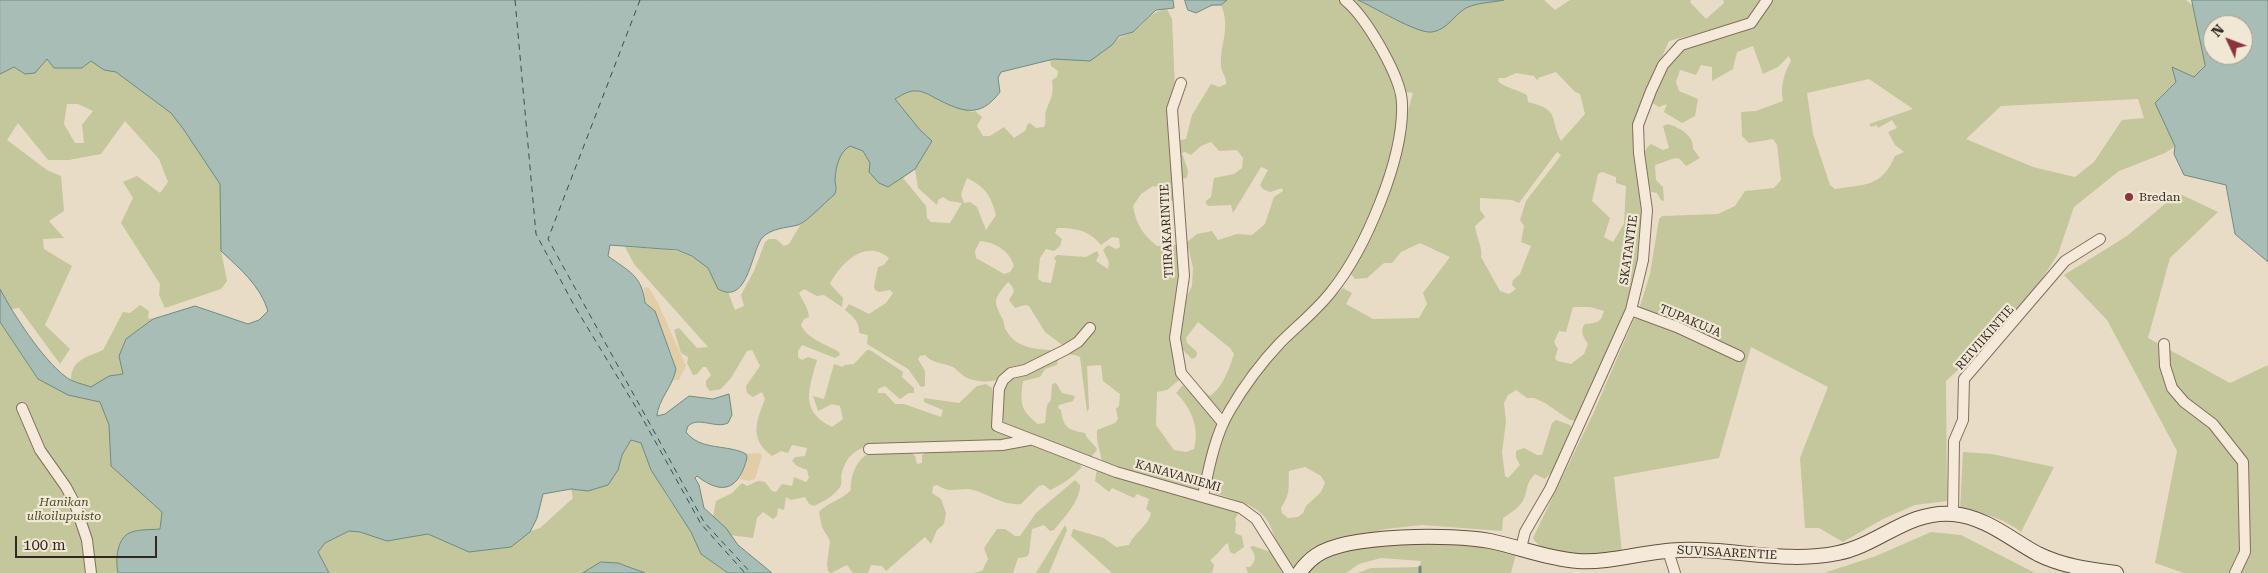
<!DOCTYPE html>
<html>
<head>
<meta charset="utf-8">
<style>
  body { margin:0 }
  #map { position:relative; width:2268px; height:573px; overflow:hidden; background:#e9dcc6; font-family:"Roboto Serif",serif }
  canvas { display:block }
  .north { position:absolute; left:2203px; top:15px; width:50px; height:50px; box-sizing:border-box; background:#f1e7d5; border:1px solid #a59b8d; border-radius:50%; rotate:313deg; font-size:14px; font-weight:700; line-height:20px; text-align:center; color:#342820 }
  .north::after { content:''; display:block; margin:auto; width:18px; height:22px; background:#8b343c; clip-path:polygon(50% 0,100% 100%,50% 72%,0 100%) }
  .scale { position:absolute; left:15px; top:536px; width:142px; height:22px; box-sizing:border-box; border:2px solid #342820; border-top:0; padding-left:6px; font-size:15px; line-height:18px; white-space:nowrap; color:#342820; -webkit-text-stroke:4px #f1e7d5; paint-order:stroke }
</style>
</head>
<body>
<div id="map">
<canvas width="2268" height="573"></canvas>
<div class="north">N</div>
<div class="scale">100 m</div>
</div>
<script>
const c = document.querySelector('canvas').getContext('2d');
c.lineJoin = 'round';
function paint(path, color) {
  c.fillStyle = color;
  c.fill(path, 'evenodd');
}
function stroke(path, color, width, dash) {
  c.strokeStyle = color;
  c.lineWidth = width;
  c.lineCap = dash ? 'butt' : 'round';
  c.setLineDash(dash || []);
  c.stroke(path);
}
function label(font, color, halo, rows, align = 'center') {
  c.font = font + ' "Roboto Serif",serif';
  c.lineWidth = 4.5;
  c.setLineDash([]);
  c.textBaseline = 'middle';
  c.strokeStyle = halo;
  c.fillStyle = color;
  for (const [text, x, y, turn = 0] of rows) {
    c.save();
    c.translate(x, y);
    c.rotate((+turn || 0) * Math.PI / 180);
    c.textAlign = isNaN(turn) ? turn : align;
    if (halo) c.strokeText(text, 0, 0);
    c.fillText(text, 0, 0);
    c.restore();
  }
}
const green = new Path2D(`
  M1204,0H1544L1555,10L1570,0H1691L1690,2L1706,19L1724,3L1723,0H1763L1753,14L1743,21L1669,41L1639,110L1644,206L1639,263L1628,309L1577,421L1570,420L1545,403L1534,398H1527L1516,390L1508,395L1504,403L1506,422L1502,452L1505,476L1508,478L1520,465L1516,457V451L1524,448L1537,455H1542L1552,423L1556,420L1570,425L1572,429L1554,470L1545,479L1535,474C1527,482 1528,486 1525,496C1522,506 1511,513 1503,518L1502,531L1422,525L1386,529L1316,546L1305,554L1293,567C1279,557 1276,535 1267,520C1256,503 1229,499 1212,492L1210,488C1215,470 1218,441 1226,425C1254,371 1302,331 1343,288L1352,293L1346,304L1373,319L1419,318L1427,304L1423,293L1450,257L1420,243L1401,252L1392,263H1384L1367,278L1355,279L1350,273L1406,117L1413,93L1393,90C1395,97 1400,106 1400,115C1396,161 1359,254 1329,289C1307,314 1281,335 1260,360C1253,367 1245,374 1240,383C1234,393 1233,404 1222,411L1216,409L1199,391L1201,389L1210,396C1223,387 1229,369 1234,354L1230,348L1198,322L1186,338L1187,343L1197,352L1196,357L1192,359L1181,348V308L1192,286L1193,268L1187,242L1197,234L1212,231L1218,240L1237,234L1252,235L1265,224L1274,197L1283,191L1282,188L1270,192L1263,189L1260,185L1268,170L1261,167L1233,213L1231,205L1208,206L1205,202L1211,197L1214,178L1234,174L1242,168L1243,158L1237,150L1219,151L1211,142L1201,146L1191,155L1185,152L1182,153L1188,171L1187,178L1180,179L1177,141L1186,139L1192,115L1211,84L1219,87L1226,84C1227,76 1221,73 1221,65C1220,43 1231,28 1221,5L1204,7ZM1556,72L1575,92L1580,94L1585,114L1561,141C1549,118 1561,110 1528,102L1527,95C1519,90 1503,87 1498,81L1499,78H1505L1516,73L1534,76L1538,81V78ZM1557,152L1561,155L1556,162L1526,201L1520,220L1524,226L1521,242L1531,246L1520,274L1513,280L1512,285L1516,289L1509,294L1500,291L1481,257C1483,247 1476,237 1475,226L1485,217L1480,210V198L1512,200L1519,203ZM1602,172L1616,177V183L1626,186L1624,224L1613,242L1604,237L1610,218L1592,201L1598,174ZM1573,307H1590L1604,311C1601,323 1596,323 1585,324C1579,331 1584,338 1588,344L1584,354L1571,364L1557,361L1555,358L1558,349L1554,342L1559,331L1566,332ZM1305,467L1321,476L1325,483L1321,492L1306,506L1303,513L1298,517L1288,518L1282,513L1281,508C1291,493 1288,488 1289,471Z
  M1770,0H2186L2192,5V0H2224L2213,25V55L2192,136L2165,153L2119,171L2074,207L2058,254L2040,282L1997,334L1946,381L1947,501L1915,505L1883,519L1843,542L1819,528H1805L1800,458L1828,387L1751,347L1719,458L1614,477L1622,552C1604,555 1541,558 1533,538L1593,414L1641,303L1650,274L1659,219L1662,216L1718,214L1735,206L1745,191L1774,188L1781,180L1777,145L1773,139L1749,143L1742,136L1741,112L1756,111L1783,101C1780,87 1784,73 1791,61L1789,56L1778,67L1763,74L1753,46L1737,52L1733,69L1712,81V67L1701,65L1696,75L1680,70L1676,82L1679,91L1698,99L1695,116L1682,123L1664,112L1667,104L1659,107L1651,102C1658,86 1665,67 1677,55C1706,27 1754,50 1770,0ZM1869,79L1913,109L1869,124L1871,127L1877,125L1878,128L1892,120L1897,128L1888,132L1895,145L1904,152L1895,156C1881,188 1865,184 1835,189L1830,185L1813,134L1807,93ZM2138,99L2144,118L2122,120L2094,162L2075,177L2033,167L1966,139L2001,106Z
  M1167,9L1172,19L1175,88L1169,101L1168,118L1174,201L1162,200L1159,187L1153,186L1141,194L1133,206C1136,224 1143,235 1157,246L1178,245L1181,273L1172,321V352L1179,380L1167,390L1157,392L1156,425L1174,450L1186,452L1194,449C1200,428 1191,407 1176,393L1183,385L1219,422L1200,490L1197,492L1102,461C1100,451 1096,440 1097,430L1115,423L1118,419L1116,409L1119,406L1120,394L1103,381L1101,365L1087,366L1089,408L1087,412L1080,357C1072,353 1065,354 1058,359L1057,365L1045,369L1040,377L1023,381C1020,403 1020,410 1038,424L1045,423L1047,405L1051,400L1052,384L1056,383L1062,393L1075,396L1073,401L1059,405L1058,408L1061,410C1063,427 1068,430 1085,433C1087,441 1095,443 1097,450L1091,457L1005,423L1000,416V379C990,383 975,382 965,377C961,374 957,370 953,367C942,362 933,364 925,355L920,356L918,359L925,371V386L921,387L908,369L867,344L868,335L859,333C860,323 853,316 845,310L849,304L869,314L886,303L893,293L890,290L879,292L875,290L874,286L878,267L884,265L889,258C865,238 840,264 830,284L843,298L842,307L824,295L817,296L804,289L799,293C803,302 808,307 809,317L804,319L801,325C807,339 826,344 839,352L840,355L835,358L802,345L798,351V357L802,360L808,357L817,360C809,389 799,411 832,427L843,419L840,406L832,404L818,411L813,396L824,399L834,364L843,367L844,365L854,364L867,350H870L903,372L902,377L914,388V393H909L900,399L885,386L878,389V393H885L895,404H904L941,417L943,410L924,402V398L959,403L977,386L986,384L992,388L995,419L1020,438L997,443L872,445C855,450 848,454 842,472C840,477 843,482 840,487C834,496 824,501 814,506L809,504L805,497L791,500L786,497L784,510L778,508L777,516L773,519L763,512L757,518L753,538L730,535L713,517L716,501L732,493L742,483L747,486L758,481L765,482L772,491L776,492L782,484L792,486L794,477L806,482L809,478L807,470L797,466L792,461L795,457L805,456L807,448L792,445L788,453L781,451L772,456C749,439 756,422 765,399L762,392L753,397L747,393L746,386L760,366L752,350L747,351L731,378L721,389L710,391L706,386V381L711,375L706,367H703L697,374L693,375L687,363L688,357L681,353L674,330L679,328L697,348L708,347L634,264L625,247C651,249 683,246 704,264C715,273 712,290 728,292L735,310L744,306L741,295L754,271L765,242L769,239H776L784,246L789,244L801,224L817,209L830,158L898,77L972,112L975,111L982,117L977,126L983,136H990L1004,127L1014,138L1026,130L1027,125L1030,123L1036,128L1044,127C1047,122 1044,116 1046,111C1051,97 1054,96 1052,80L1057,77L1058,71L1051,66L1050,60L1038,62L1113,44C1120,35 1126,36 1134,31C1147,22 1151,11 1167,9ZM915,169L918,188L937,205L938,200L943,197L949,201L962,203L950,223L931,222L927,218L926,206L903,178ZM967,178C986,188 990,194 996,215L986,230L977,207L970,202L964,203L961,194ZM1057,228C1075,228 1089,230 1101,245L1112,237L1119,238L1120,247L1116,249L1108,245L1103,250L1109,262L1108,269L1096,261L1099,255L1097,251L1086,257L1057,255L1054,258L1056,261L1051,283L1043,282L1038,279L1040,258L1046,249L1054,251L1060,246L1062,239L1055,233ZM980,241C995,242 1010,251 1014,266L1010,272L1004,274L976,258L975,251ZM1008,282L1012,286L1014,292L1009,300L1015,308L1025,305L1029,306L1045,332L1065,347L1053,354L1050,350C1033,349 1015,347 1006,330C1004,327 1004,322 1003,320C993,300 993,300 1008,282Z
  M106,46L228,122L221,251L227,281L221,289L165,308L159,295L160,284L121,223L133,198L123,182L137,176L160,193L168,182L159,159L125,121L101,154L69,160H48L18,123L7,140L47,170L61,176L64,211L49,221L64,238L43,239L44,249L72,266L45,325L70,349L60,364L19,308L11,309L0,289V74L14,67L25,74L47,58ZM67,104H78L93,111L82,125L84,143H75L64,124Z
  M1668,124C1680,128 1694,135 1693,149L1700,158L1686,166L1680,159L1675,158L1655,165L1656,180L1663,187L1664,201L1661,200L1657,193L1651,192C1648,179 1637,153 1651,144L1663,150L1669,148L1663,126Z
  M2178,193L2218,212L2170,258L2148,338L2230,383L2268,365V573H2184L2155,563L2177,451L2107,320L2064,275L2127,236Z
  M140,305L149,311L148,318L153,319L157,333L314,519L531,531L540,528L573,498L571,489L588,491L633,427L667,496L691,532L701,554L728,573H0V322L38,379L71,380C71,360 87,357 103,350L123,312L130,313Z
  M1030,442L1077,461L1082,467C1074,476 1062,485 1050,490L1044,485L1039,486L1021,504C1000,506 984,490 967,489C955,489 949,493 937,485L933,486L932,493L941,499L946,513L944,524L937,530L931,544L925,537L886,571L882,566L871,565L868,573H853L847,565L831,573L828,571L827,565L830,541L822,527L819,512C828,502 842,500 851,490C850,477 856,459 870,453C878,450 900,451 910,451L915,456L917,464L922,463V455L927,451Z
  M1963,452L1992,454L2054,467L2021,532C2001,517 1984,513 1960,510Z
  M1097,468L1239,512L1235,519L1236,522L1235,533L1242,536L1244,547L1234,554L1230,552L1228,543C1222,546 1219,554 1210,560L1214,565L1212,573H1112L1071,536L1073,529L1104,538L1116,547L1129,545C1134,533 1149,525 1151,513L1146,509L1149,499L1137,494L1134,498L1112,488L1109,492L1095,481Z
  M1075,480L1080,485C1081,500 1063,519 1054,530L1050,531L1044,525L1032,529L1029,554L1026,557L1018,558L1013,573H972L982,571L988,559L984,548L997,529H1005L1015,536H1020L1036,513Z
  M1065,525L1067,530L1049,573H1036Z
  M1931,532L1961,535L2035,573H1824L1876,556Z
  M1420,541L1473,544L1513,552L1516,554L1511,573H1357L1371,568L1420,567L1421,561L1381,558L1359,564L1346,573H1305C1333,543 1382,546 1420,541Z
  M1253,546L1271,552L1284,573H1248L1246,567H1250C1257,559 1256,556 1250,547Z`);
const sand = new Path2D(`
  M644,287L649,288L658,303L686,366L679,380H673L676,369L671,352L659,327L655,311L645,303Z
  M760,453L762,456L755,479L749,481L740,479L747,458L746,454Z`);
const water = new Path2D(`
  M0,0H1173L1174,8L1156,10L1133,32L1119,36L1112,45L1090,61L1054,59L1001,72L998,78L1000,92C979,120 961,111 935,98C930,95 923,91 917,91C909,90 902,95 895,99L920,130L932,141L915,169L888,187L879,183L869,172L870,163L863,151L850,146C839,152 836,167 835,179C835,186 838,189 834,195C825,202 807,222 798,225C786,228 771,228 762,238C751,252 748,306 718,289L708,268L692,256L677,250L610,245L608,256C628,271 642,275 645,303L655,311L676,369C673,386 658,400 657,416L665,414L689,396L713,399L729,394L732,415L728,423C715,429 699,416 688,426L686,432C700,451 728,444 746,454L747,458C739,488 724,497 697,476L695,478L699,485L704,508L726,528L738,545L772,573H728L701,554L691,532L651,470L641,443L631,440L622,455L618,470L608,485L588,491L571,489L543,494L537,518L530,532L511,547L469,552L428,534L387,541L360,532L349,531L325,543L318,552L329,573H118C115,560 117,536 132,532C140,529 151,530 160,529L162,512L111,466L109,425L100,402L68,395L38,379L0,322V289C14,315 42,359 66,377C72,382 83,384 91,387L109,376L123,374L119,356L126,339L153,319L195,306L248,324L259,320L268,311C260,285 240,269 221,251L220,184L184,130L171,113L116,72L104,70L91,61L82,68H54L47,59L35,73L25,74L14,67L0,74Z
  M1185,0H1227L1221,5H1212L1196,13L1188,10Z
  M1358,0H1504C1490,3 1479,2 1466,8C1454,15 1447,30 1432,32C1417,34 1374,7 1358,0Z
  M2192,0H2268V262L2235,234L2226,185L2184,175L2174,154L2175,146L2155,103L2176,82L2172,67L2194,77L2205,66ZM2213,25H2243V55H2213Z
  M601,562L618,563L645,573H583Z`);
const stream = new Path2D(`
  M1420,573V567`);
const ferry = new Path2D(`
  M515,0L536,234L575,307L640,414L701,524L745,573
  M640,0L548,239L704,522L751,573`);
const street = new Path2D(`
  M1181,83L1172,109L1184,276L1175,338L1181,373L1223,423
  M1631,310L1677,327L1739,356
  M1090,328L1078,342L1065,350L1025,370L1011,373L1003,380L999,389L997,426L1116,472L1241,508L1256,519L1290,573
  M2164,344L2165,366L2172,388L2184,402L2213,424L2243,462L2245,552L2235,573
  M22,408L40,450L66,487L75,504L87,540L91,573
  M869,449L1002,445L1029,440
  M1203,496C1209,467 1215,435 1230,410C1244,386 1261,363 1280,343C1297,326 1316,311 1331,292C1365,250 1404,159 1402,104C1402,78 1366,17 1345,0
  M1953,514L1954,441L1963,420L1964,379L2065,261L2100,239
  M1521,548L1525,532L1550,489L1631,310L1643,260L1647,210L1639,153L1638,125L1651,91L1663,65L1681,45L1751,23L1767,0
  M1668,551L1675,573`);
const secondary = new Path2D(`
  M1299,573C1304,566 1309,560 1317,555C1348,534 1453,534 1490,541C1519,547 1548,559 1578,561C1612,563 1645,551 1680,550C1732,548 1786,564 1838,553C1879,545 1908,510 1953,514C1986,517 2010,539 2038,554C2062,566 2090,570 2116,573`);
const markers = [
  [2129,197,5,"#8b343c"]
];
const poiNames = [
  ["Bredan",2139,197]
];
const streetNames = [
  ["TIIRAKARINTIE",1167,231,-93],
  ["SKATANTIE",1629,250,-82],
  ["TUPAKUJA",1690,321,23],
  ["REIVIIKINTIE",1985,338,-49],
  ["KANAVANIEMI",1178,476,16],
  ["SUVISAARENTIE",1727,553,3]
];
const parkNames = [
  ["Hanikan",64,502],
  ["ulkoilupuisto",64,516]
];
paint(green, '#c4c69b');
paint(sand, '#e2cea6');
paint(water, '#a7bdb5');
stroke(water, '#6f8b82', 1);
stroke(stream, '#6f8b82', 3);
stroke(ferry, '#31534e', 1, [6, 5]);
stroke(street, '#836f5e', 12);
stroke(secondary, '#645041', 16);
stroke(street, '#f5ead9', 10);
stroke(secondary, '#f5ead9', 14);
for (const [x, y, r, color] of markers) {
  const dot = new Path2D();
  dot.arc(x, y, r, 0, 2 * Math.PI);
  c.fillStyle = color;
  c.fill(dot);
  stroke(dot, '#f1e7d5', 2);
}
label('12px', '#342820', '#f1e7d5', poiNames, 'left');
label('12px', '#342820', '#f1e7d5', streetNames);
label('italic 12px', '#484f29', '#f1e7d5', parkNames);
</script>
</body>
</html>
